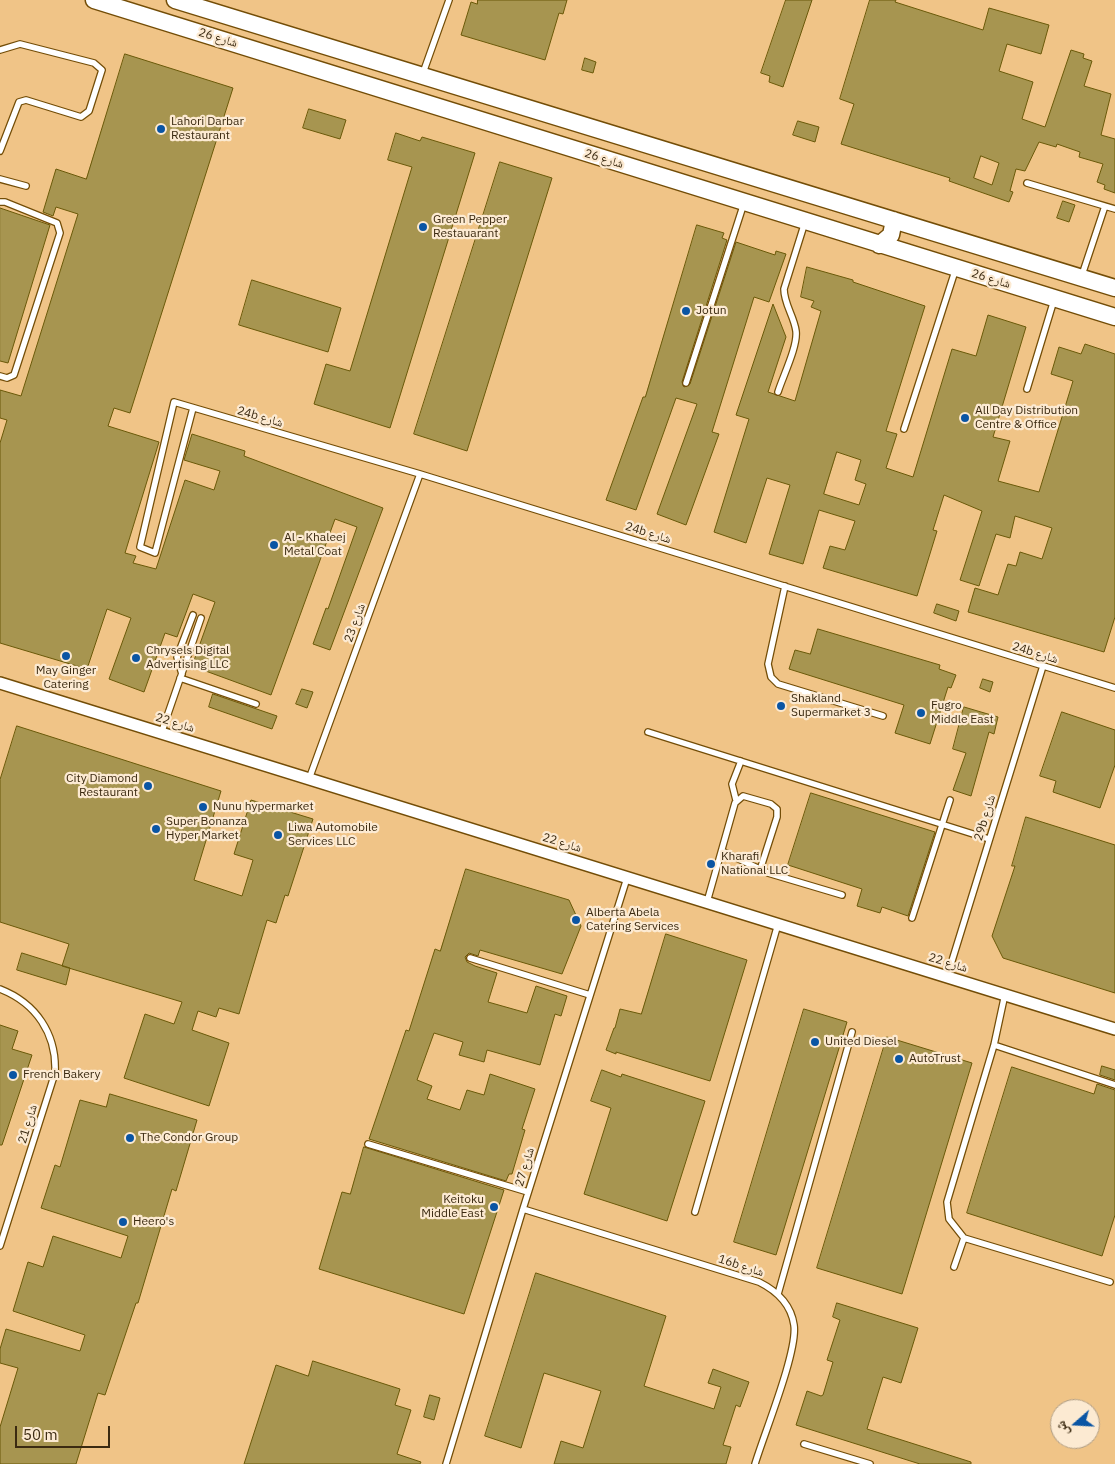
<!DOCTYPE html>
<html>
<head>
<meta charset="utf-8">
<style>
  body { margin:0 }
  #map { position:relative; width:1115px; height:1464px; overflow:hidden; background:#f0c487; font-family:"IBM Plex Sans","Noto Naskh Arabic",sans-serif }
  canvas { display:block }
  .north { position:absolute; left:1050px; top:1399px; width:50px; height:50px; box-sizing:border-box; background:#fcead2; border:1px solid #af9d85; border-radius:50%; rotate:251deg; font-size:14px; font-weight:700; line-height:20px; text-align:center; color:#3b2a11 }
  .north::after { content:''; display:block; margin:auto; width:18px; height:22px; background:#0a55a4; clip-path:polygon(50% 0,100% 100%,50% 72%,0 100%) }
  .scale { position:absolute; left:15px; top:1426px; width:95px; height:22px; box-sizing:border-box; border:2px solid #3b2a11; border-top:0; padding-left:6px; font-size:15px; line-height:18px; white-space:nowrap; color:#3b2a11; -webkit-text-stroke:4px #fcead2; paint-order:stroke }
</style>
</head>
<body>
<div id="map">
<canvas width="1115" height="1464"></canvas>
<div class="north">ش</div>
<div class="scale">50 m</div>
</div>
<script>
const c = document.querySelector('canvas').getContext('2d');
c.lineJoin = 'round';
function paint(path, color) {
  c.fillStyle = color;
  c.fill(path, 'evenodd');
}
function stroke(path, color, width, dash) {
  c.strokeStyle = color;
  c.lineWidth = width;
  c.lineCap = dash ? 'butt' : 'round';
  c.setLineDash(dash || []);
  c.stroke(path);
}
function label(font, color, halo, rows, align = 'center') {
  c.font = font + ' "IBM Plex Sans","Noto Naskh Arabic",sans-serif';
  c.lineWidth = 4.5;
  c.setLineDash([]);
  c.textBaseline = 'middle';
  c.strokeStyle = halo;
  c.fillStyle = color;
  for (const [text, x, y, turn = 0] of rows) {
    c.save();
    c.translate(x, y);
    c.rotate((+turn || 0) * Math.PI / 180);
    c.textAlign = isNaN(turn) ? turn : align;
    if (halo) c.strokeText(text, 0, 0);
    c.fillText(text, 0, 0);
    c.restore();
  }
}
const building = new Path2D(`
  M478,0H567L563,14L559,13L545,60L461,35L471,2L477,4Z
  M786,0H812L783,87L769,82L770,76L761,73Z
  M870,0H896L895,2L983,30L989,8L1049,25L1041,54L1007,44L999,71L1033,82L1022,119L1045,127L1071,50L1084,54L1083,58L1092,61L1084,86L1111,94L1101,135L1115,139V193L1104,189L1105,185L1097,182L1103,164L1079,157L1080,152L1057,144L1056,147L1039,142L1025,171L1016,169L1010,191L1013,192L1009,202L949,181L950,178L841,144L854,104L840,99ZM981,156L999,163L992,185L974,178Z
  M125,54L233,88L130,413L114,408L108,426L159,442L125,553L136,556L133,563L156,569L185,480L214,490L220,471L184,460L192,434L245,451L244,456L383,508L330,650L313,644L326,608L328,609L357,527L335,519L271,695L192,666L215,602L193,594L177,637L165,633L144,692L109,679L131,618L107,609L87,669L0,643V443L7,420L0,418V390L21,396L78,214L56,207L53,216L43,212L56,169L86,179Z
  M585,58L596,62L593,73L582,70Z
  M309,109L346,120L340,139L303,128Z
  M798,121L819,127L815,142L793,135Z
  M396,133L420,141L422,137L475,153L390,428L314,404L326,364L350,371L412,167L388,160Z
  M500,162L552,178L467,451L414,434Z
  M1063,201L1075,205L1069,222L1057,218Z
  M0,208L50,225L8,363L0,361Z
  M697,225L724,233L722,238L727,240L682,382L684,387L690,384L736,242L775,255L776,251L786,254L769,302L754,297L712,432L719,434L686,525L657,514L697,404L676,398L636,510L606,500L643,397H645Z
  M807,267L853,280V282L925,306L886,431L897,434L886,468L913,477L952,349L976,356L988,315L1026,327L993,437L1010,441L998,481L1039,492L1073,381L1051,374L1059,347L1081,354L1085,344L1115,354V617L1104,652L968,612L975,588L998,595L1008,564L1016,566L1020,552L1042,559L1052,528L1015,516L1010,538L996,534L979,586L960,580L982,511L944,495L933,530L937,531L917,596L823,568L830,546L845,550L855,521L819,510L803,564L769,554L790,485L767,478L746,543L714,532L749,419L736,415L773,304L786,337L768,392L795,401L821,311L811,307L814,301L801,297ZM837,452L861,460L855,480L866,484L859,505L824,494Z
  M252,280L341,308L328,352L239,325Z
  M937,604L959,611L956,621L934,613Z
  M818,629L940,665L939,669L956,675L951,688L948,687L930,744L895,733L904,705L789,669L795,650L810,654Z
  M983,679L993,682L990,692L980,688Z
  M302,689L313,692L307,708L296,704Z
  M213,694L277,716L272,729L209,707Z
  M964,707L998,717L994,734L989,732L971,796L953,790L966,753L953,749Z
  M1062,712L1115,730V765L1100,808L1053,792L1056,781L1040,776Z
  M17,726L221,791L194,880L242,896L253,860L234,854L251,800L313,819L288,896L285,895L276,923L267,920L239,1014L219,1008L216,1017L198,1011L192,1030L229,1043L209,1106L124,1078L145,1014L174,1024L182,1002L62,966L69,944L0,922V780Z
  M811,793L935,832L908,916L882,907L880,913L857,906L862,889L788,865Z
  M1026,817L1115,845V993L1003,958L992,936L1015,866H1012Z
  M466,869L569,900L581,926L562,974L480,950L478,956L469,953L465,957L467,962L475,966L497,973L488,1002L527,1013L536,986L567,996L561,1016L555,1014L540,1065L487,1050L484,1062L459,1055L463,1042L434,1033L417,1080L432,1086L427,1099L460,1110L467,1090L484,1095L490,1074L535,1089L522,1129L525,1130L512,1174H509L506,1181L369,1139L406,1030L409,1031L435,949L440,951Z
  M666,934L747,960L710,1081L616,1052V1054L606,1050L614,1028H615L620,1009L641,1014Z
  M22,953L70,968L66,985L17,970Z
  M804,1009L847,1022L776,1255L734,1242Z
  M0,1025L18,1031L12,1049L32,1055L2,1145H0Z
  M887,1037L972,1063L902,1294L817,1268Z
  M1102,1066L1115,1070V1080L1100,1075Z
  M1012,1067L1094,1094L1097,1084L1115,1090V1215L1102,1256L967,1213Z
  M602,1070L621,1077L622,1074L705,1101L667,1221L584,1194L611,1108L591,1101Z
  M110,1094L197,1120L176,1191L172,1189L138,1303H136L105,1395L98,1393L76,1464H0V1427L18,1368L0,1363V1349L6,1329L80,1351L85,1335L13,1311L28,1262L43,1267L53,1236L121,1258L128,1236L41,1208L55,1165L60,1167L80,1100L106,1107Z
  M364,1147L504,1190L464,1314L319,1269L342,1192L350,1194Z
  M536,1273L666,1316L644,1386L714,1409L721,1387L708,1383L713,1369L749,1382L740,1407L736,1405L723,1445L731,1447L726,1464H554L561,1441L583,1448L601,1391L544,1373L521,1448L485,1436Z
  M837,1303L918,1328L901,1383L883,1377L867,1429L971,1462V1464H920L796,1425L807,1391L821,1396L823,1395L833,1362L827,1360L840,1320L833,1317Z
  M313,1361L400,1389L395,1405L411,1410L397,1454L421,1462L420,1464H244L276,1365L308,1376Z
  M430,1395L440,1398L434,1420L424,1417Z`);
const lane = new Path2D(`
  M0,50L20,44L94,63L102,70L89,111L81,117L26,100L19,102L0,151
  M423,73L449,0
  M0,179L26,186
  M1027,183L1115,209
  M0,202H5L57,223L60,233L14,375L7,378L0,376
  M1082,275L1105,206
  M686,383L744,203
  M1027,389L1054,300
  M778,392C783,376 798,346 796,331C794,316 784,304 784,289L805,222
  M193,408L155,553L140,547L174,402L420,474L1115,688
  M904,429L956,268
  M785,586L768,664L771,677L778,684L883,716
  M182,674L177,657L193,615
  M180,678L256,704
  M648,732L989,839
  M161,734L201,618
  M309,779L420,474
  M736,800L732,784L741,761
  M722,851L768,873L842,895
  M707,902L735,803L743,796L771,804L777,809V817L760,870
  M912,918L950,800
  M470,958L590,995
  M947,977L1043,666
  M0,989C36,1003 57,1034 55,1073L0,1246
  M1005,994L994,1045L947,1202L949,1219L964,1238L1110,1282
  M994,1045L1115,1085
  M368,1144L528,1192
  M523,1209L759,1282C777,1291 791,1304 794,1325C798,1351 764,1434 755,1464
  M695,1212L778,924
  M954,1267L964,1238
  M778,1294L852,1032
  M804,1444L870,1464
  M446,1464L523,1209L627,878`);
const street = new Path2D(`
  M0,683L1115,1029`);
const secondary = new Path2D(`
  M94,0L1115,317
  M175,0L1115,288
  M879,245L891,235L894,220`);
const markers = [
  [161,129,5,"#0a55a4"],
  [423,227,5,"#0a55a4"],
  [686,311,5,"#0a55a4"],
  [965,418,5,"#0a55a4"],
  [274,545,5,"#0a55a4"],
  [66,656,5,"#0a55a4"],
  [136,658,5,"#0a55a4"],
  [781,706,5,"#0a55a4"],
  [921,713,5,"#0a55a4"],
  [148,786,5,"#0a55a4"],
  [203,807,5,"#0a55a4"],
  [156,829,5,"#0a55a4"],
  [278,835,5,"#0a55a4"],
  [711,864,5,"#0a55a4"],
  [576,920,5,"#0a55a4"],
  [815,1042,5,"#0a55a4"],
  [899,1059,5,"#0a55a4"],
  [13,1075,5,"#0a55a4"],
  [130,1138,5,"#0a55a4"],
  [494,1207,5,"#0a55a4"],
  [123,1222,5,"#0a55a4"]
];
const streetNames = [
  ["شارع 26",218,38,17],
  ["شارع 26",604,159,17],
  ["شارع 26",991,279,17],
  ["24b شارع",260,417,16],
  ["24b شارع",648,533,17],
  ["شارع 23",355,623,-70],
  ["24b شارع",1035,653,17],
  ["شارع 22",175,723,17],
  ["29b شارع",985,818,-73],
  ["شارع 22",562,843,17],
  ["شارع 22",948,963,17],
  ["شارع 21",28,1124,-73],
  ["شارع 27",525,1167,-73],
  ["16b شارع",741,1266,18]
];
const poiNames = [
  ["Lahori Darbar",171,122],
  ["Restaurant",171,136],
  ["Green Pepper",433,220],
  ["Restauarant",433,234],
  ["Jotun",696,311],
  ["All Day Distribution",975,411],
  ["Centre & Office",975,425],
  ["Al - Khaleej",284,538],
  ["Metal Coat",284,552],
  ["Chrysels Digital",146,651],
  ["Advertising LLC",146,665],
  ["May Ginger",66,671,"center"],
  ["Catering",66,685,"center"],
  ["Shakland",791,699],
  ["Supermarket 3",791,713],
  ["Fugro",931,706],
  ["Middle East",931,720],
  ["City Diamond",138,779,"right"],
  ["Restaurant",138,793,"right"],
  ["Nunu hypermarket",213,807],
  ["Super Bonanza",166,822],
  ["Hyper Market",166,836],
  ["Liwa Automobile",288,828],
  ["Services LLC",288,842],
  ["Kharafi",721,857],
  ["National LLC",721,871],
  ["Alberta Abela",586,913],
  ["Catering Services",586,927],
  ["United Diesel",825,1042],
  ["AutoTrust",909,1059],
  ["French Bakery",23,1075],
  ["The Condor Group",140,1138],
  ["Keitoku",484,1200,"right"],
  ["Middle East",484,1214,"right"],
  ["Heero's",133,1222]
];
paint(building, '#a79550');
stroke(building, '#6a5909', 1);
stroke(lane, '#734d07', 8);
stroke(street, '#734d07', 14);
stroke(secondary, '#734d07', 19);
stroke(lane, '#fff', 5.5);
stroke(street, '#fff', 11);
stroke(secondary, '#fff', 16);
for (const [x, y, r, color] of markers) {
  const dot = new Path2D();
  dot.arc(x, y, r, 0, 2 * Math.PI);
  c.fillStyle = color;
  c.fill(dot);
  stroke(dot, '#fcead2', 2);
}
label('12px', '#3b2a11', '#fcead2', streetNames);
label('12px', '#3b2a11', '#fcead2', poiNames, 'left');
</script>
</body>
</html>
